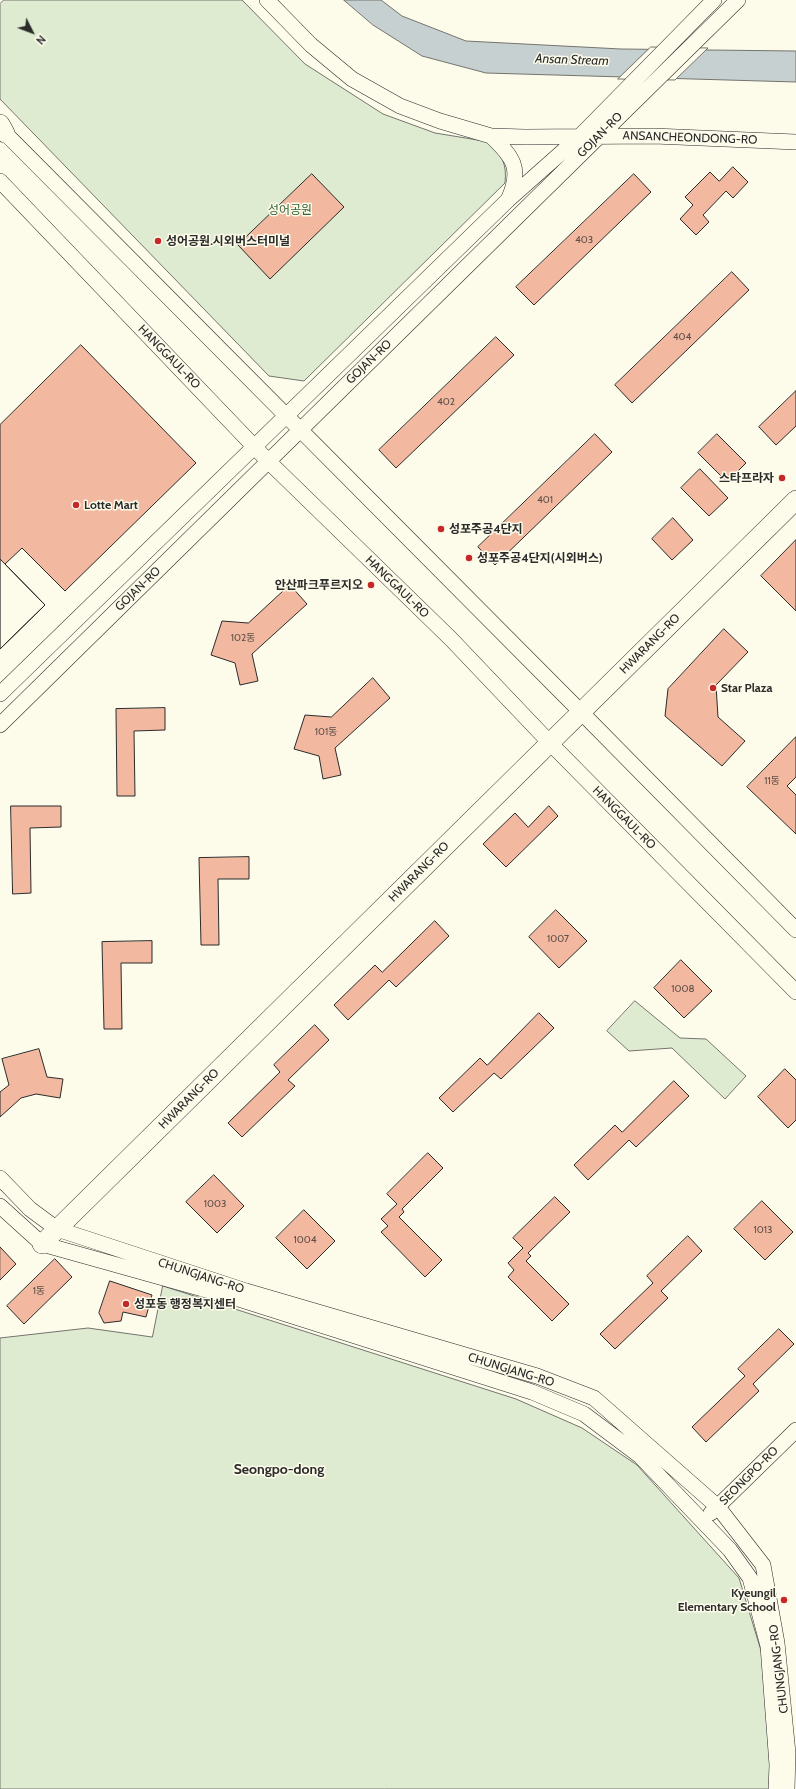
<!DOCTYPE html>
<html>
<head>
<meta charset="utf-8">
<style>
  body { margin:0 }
  #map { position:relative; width:796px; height:1789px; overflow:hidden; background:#fdfbea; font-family:Cabin,sans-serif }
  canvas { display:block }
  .north { position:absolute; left:12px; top:12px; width:40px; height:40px; -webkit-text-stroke:3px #fdfbea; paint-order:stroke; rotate:132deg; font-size:11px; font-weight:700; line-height:16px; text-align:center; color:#2b2b2b }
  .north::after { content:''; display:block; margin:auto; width:14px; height:18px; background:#2b2b2b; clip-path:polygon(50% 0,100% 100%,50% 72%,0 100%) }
</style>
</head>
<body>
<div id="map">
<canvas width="796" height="1789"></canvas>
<div class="north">N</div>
</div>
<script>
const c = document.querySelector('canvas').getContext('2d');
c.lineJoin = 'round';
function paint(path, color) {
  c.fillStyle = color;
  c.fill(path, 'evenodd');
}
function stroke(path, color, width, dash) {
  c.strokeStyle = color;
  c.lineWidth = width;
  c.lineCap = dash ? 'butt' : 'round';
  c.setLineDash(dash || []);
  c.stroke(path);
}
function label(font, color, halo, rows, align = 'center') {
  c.font = font + ' Cabin,"Noto Sans KR",sans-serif';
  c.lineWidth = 3;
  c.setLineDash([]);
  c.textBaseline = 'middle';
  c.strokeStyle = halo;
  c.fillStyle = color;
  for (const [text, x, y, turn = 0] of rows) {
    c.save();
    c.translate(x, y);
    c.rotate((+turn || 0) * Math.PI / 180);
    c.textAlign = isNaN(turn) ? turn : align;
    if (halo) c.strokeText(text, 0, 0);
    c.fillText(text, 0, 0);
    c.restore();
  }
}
const green = new Path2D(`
  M4,0H242L305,64L383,114L435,133L490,142C502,157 507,163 505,183L304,381L269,376L0,99V4Z
  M635,1001L680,1038L706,1039L746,1076L725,1099L672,1048L629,1051L607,1031Z
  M163,1286L516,1399L582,1428L637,1465L739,1578L762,1654L770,1765L769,1789H0V1338L88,1328L152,1337Z`);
const water = new Path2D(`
  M344,0H381L402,16L466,41L621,49L796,51V82L486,73L422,56L373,25Z`);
const pier = new Path2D(`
  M651,47L708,48L675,80L618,79Z`);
const building = new Path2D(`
  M733,167L748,182L733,198L726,191L703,215L709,222L696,235L680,219L693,205L685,197L710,172L719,181Z
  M312,174L344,207L270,279L238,245Z
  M634,174L651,192L534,305L516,287Z
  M732,272L749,290L632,403L615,385Z
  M496,337L514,355L396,468L379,450Z
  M81,345L196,463L65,591L22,548L5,564L45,605L0,649V425Z
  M796,391V426L776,445L759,427Z
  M595,434L612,452L495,565L478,547Z
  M717,434L746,463L727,482L698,453Z
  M700,469L728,498L709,516L681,488Z
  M673,518L693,540L672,560L652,539Z
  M796,540V611L761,576Z
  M0,559L45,605L0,649Z
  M290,585L307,604L252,654L258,681L240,685L235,663L211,655L222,621L248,623Z
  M724,629L748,652L716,685L718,717L745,741L722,766L665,716L668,689Z
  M373,678L390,698L335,748L341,775L323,779L319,756L294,749L305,715L331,717Z
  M165,708V730L134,731L135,796H117L116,709Z
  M796,737V777L787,786L796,795V834L747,787Z
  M11,806H61V827L30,828L31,893L13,894Z
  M549,806L558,816L506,867L483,844L515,813L528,827Z
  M249,857V879H218L219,945H201L199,858Z
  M556,910L587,941L559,968L529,937Z
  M435,921L449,936L396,987L389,980L348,1020L334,1005L375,965L382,972Z
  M152,941V963H121L122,1029H104L102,942Z
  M681,960L712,991L684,1018L654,988Z
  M539,1013L554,1028L501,1079L494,1073L453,1112L439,1098L480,1058L487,1065Z
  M315,1025L329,1040L288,1080L295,1086L242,1137L228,1123L280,1072L274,1065Z
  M39,1049L47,1077L63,1079L60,1098L36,1094L21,1098L0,1117V1092L9,1085L2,1059Z
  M785,1069L796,1080V1120L788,1128L758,1097Z
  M674,1081L689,1096L636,1147L629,1140L588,1180L574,1165L615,1125L622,1132Z
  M428,1153L443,1168L402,1209L404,1212L399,1217L442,1260L425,1277L381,1232L388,1226L381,1219L397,1204L387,1194Z
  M214,1175L244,1206L217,1233L186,1202Z
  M555,1197L570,1212L528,1253L531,1256L526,1261L569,1304L552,1321L508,1277L514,1270L508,1263L523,1248L513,1238Z
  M762,1201L793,1232L765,1260L734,1229Z
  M304,1210L335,1241L307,1269L276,1238Z
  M688,1236L702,1251L661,1291L668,1298L615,1349L600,1334L653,1283L647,1276Z
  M0,1247L16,1264L0,1280Z
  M55,1259L72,1277L24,1324L7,1306Z
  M110,1281L152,1295L146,1317L123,1312L121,1321L104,1323L99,1313Z
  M779,1329L794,1344L753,1384L759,1391L706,1442L692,1427L745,1376L738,1369Z`);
const minor = new Path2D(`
  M267,0L311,45L352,79L400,106L440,121L491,136L525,137L654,136L796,142
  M0,128L581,712L796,930
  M491,136C513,157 522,168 509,198
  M0,181L268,461L451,639L550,743L796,992
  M0,694L508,200L579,137L714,0
  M0,725L738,0
  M0,1178L30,1209L57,1229L246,1291L537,1376L594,1398L718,1507L763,1565L777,1643L788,1753L787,1789
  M0,1206L42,1244L242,1300L532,1392L584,1414L640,1456L730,1550L750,1578L768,1646L777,1765L776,1789
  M711,1513L796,1430`);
const major = new Path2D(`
  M0,124L5,133
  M42,1244L796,500`);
const markers = [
  [158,241,4,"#c62828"],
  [782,478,4,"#c62828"],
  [76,505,4,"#c62828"],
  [441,529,4,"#c62828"],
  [469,558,4,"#c62828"],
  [371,585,4,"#c62828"],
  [713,688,4,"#c62828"],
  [126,1304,4,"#c62828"],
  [784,1600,4,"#c62828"]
];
const numberNames = [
  ["403",584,240],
  ["404",682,337],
  ["402",446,402],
  ["401",545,500],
  ["102동",243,638],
  ["101동",326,732],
  ["11동",772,781],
  ["1007",558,939],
  ["1008",683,989],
  ["1003",215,1204],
  ["1013",763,1230],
  ["1004",305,1240],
  ["1동",39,1291]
];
const streetNames = [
  ["GOJAN-RO",600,135,-45],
  ["ANSANCHEONDONG-RO",690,138,2],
  ["HANGGAUL-RO",169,357,46],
  ["GOJAN-RO",369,362,-44],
  ["HANGGAUL-RO",397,587,44],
  ["GOJAN-RO",138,589,-44],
  ["HWARANG-RO",650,644,-45],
  ["HANGGAUL-RO",624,818,45],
  ["HWARANG-RO",419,872,-45],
  ["HWARANG-RO",189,1099,-45],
  ["CHUNGJANG-RO",201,1276,18],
  ["CHUNGJANG-RO",511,1370,17],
  ["SEONGPO-RO",749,1476,-45],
  ["CHUNGJANG-RO",779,1669,-97]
];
const parkNames = [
  ["성어공원",290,210]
];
const poiNames = [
  ["성어공원.시외버스터미널",166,241],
  ["스타프라자",774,478,"right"],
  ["Lotte Mart",84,505],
  ["성포주공4단지",449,529],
  ["성포주공4단지(시외버스)",477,558],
  ["안산파크푸르지오",363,585,"right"],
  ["Star Plaza",721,688],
  ["성포동 행정복지센터",134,1304],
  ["Kyeungil",776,1593,"right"],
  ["Elementary School",776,1607,"right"]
];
const waterNames = [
  ["Ansan Stream",572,60,2]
];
const quarterNames = [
  ["Seongpo-dong",279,1470]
];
paint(green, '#deebd1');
stroke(green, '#74746e', 1);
paint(water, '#c7d0d0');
stroke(water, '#74746e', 1);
paint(pier, '#fdfbea');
stroke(pier, '#74746e', 1);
paint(building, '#f2b8a0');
stroke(building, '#2b2b2b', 1);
stroke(minor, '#2b2b2b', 16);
stroke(major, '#2b2b2b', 20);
stroke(minor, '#fdfbea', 15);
stroke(major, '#fdfbea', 19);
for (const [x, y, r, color] of markers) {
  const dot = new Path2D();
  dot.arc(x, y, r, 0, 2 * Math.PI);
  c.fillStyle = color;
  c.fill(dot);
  stroke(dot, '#fdfbea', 1.5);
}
label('10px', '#5d4e48', null, numberNames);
label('12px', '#2b2b2b', '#fdfbea', streetNames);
label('12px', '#34623c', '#fdfbea', parkNames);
label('bold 12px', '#2b2b2b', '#fdfbea', poiNames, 'left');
label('italic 13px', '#2b2b2b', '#fdfbea', waterNames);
label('bold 14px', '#2b2b2b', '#fdfbea', quarterNames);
</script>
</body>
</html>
